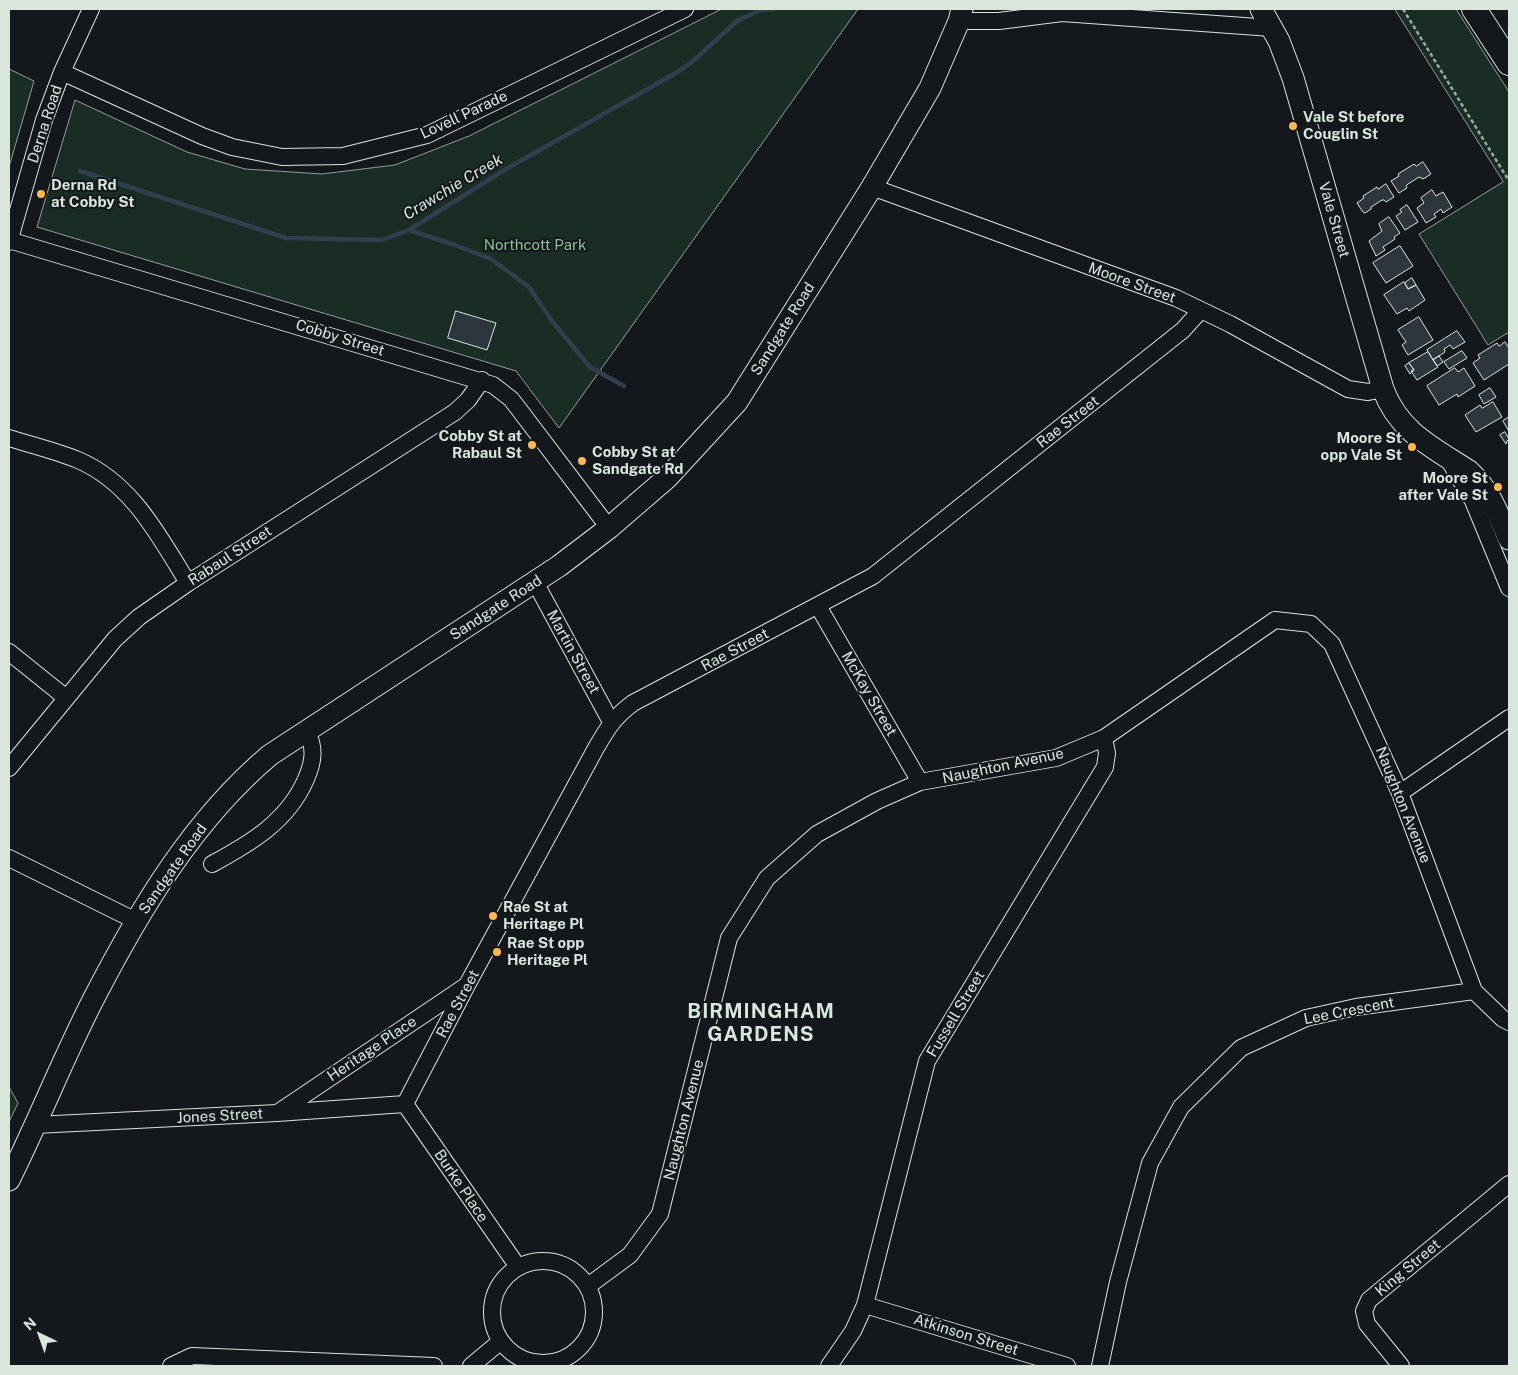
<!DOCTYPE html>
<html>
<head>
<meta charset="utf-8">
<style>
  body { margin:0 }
  #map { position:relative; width:1518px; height:1375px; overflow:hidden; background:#14181c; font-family:"Public Sans",sans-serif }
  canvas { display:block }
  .frame { position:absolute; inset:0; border:10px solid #d8e6dc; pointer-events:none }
  .north { position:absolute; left:15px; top:1310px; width:50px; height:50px; -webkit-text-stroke:4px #14181c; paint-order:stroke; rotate:318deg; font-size:14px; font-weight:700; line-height:20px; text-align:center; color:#d8e6dc }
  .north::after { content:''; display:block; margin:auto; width:18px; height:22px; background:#d8e6dc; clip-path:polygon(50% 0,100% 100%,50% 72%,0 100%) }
</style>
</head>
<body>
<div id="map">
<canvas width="1518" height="1375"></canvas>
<div class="frame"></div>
<div class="north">N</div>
</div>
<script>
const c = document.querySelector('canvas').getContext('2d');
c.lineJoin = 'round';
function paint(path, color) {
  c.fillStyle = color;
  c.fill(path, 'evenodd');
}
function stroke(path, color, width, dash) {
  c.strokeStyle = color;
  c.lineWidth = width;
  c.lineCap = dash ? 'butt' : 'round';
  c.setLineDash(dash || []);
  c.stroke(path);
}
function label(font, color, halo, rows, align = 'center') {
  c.font = font + ' "Public Sans",sans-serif';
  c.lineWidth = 4;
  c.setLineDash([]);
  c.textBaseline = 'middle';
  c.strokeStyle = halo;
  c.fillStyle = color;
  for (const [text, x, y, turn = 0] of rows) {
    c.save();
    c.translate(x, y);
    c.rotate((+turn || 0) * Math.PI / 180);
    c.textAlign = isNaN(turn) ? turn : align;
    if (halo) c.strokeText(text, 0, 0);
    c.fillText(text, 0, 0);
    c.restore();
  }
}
const green = new Path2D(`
  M722,9H858L559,428L516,371L37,227L75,100L187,152L245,169L322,174L395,165L469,136Z
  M1395,9H1456L1509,92V332L1488,345L1419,234L1503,182Z
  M9,69L34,81L9,167Z
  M9,1087L18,1103L9,1122Z`);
const stream = new Path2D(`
  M80,171L286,238L382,240L409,230L506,169L676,73L693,61L737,21L760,10L774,9
  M409,230L455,245L491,259L529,287L552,321L590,367L624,386`);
const building = new Path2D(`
  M1423,162L1431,174L1423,179L1419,177L1408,184L1406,186L1407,188L1399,193L1391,181L1399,176L1398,174L1414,164L1416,166Z
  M1386,184L1394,197L1386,202L1384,200H1382L1371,207V209L1365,213L1363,212L1357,203L1364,198L1363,196L1377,187L1378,189Z
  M1432,190L1436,196L1443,192L1452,207L1443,213L1441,209L1434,214L1436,217L1426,223L1417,208L1424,203L1421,198Z
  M1407,205L1418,222L1405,230L1396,216L1402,212L1400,210Z
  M1389,217L1400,233L1394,237L1395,239L1383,247L1385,250L1376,256L1369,241L1382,231L1379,224Z
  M1400,246L1413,266L1386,283L1373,263Z
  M1412,278L1416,285L1408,289L1405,283Z
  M1404,282L1408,289L1416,285L1425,300L1409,311L1407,308L1397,314L1384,295Z
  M456,311L496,323L487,350L448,338Z
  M1419,317L1433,340L1408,355L1402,345L1406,342L1398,330Z
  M1457,331L1465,342L1453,349L1450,345L1444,349L1445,352L1433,360L1427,350Z
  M1505,342L1509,348V364L1484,380L1473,363L1480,358L1478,355L1497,343L1499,346Z
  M1462,351L1467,358L1449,369L1444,362Z
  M1428,352L1438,367L1417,380L1411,371L1414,370L1409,363Z
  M1439,356L1443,362L1437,366L1433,360Z
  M1409,363L1414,370L1410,374L1405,366Z
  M1455,368L1458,372L1464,368L1475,386L1458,397L1457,394L1439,405L1427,386Z
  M1490,388L1496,397L1484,404L1479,395Z
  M1493,402L1502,417L1476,432L1465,415L1480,405L1482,408Z
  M1509,417V429L1508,430L1503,421Z
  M1505,432L1509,439L1507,441L1506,444L1500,435Z`);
const path = new Path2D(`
  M1403,9L1509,181`);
const minor = new Path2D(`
  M959,21H999L1062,13L1272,28
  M62,72L202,136L232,147L282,157L343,156L427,135L685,9
  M872,187L1176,298L1230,324L1348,389L1368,392L1383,389
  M9,240L493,385L511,399L518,408L609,528
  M9,242L44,120L62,72L91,9
  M9,438C31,445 56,451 78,460C132,483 159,536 188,583
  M1448,459L1473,501L1509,588
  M535,582L611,722
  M818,606L920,782
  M9,652L65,697
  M9,768L115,639L139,617L188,583L455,412L468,400L482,380
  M1400,793L1509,718
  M9,858L136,921
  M212,864C251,843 288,821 306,779C314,761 315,748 307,731
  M405,1104L467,985L596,748C607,729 614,717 633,703L873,576L1183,330L1200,311
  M405,1104L518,1267
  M279,1112L466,986
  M35,1125L277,1113L405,1104
  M492 1312a51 51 0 1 1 102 0a51 51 0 1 1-102 0Z
  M588,1286L630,1255L660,1214L729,938L767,878L817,834L877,801L920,782L1056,758L1104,738L1275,620L1311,624L1332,644L1400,793L1474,991
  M865,1305L1067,1366
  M171,1366L192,1356L434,1366
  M471,1366L501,1341
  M829,1366L853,1331L865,1305L927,1061L1105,767L1107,753L1104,738
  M1100,1366L1118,1282L1150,1163L1181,1107L1241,1048L1306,1018L1356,1007L1474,991L1503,1019L1509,1022
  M1401,1366L1367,1324L1364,1311L1369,1300L1509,1184`);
const major = new Path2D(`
  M1261,9L1279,41L1293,78L1383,389C1399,432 1432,447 1469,471C1490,490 1498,514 1509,539
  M9,1180C39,1120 63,1058 94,998C140,909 193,820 270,755L559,566L609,528L668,477L737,402L872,187L930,88L959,21L962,9`);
const highway = new Path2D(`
  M1474,9L1509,63`);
const markers = [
  [1293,126,5,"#ffb74d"],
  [41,194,5,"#ffb74d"],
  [532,445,5,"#ffb74d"],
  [1412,447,5,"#ffb74d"],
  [582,461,5,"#ffb74d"],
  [1498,487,5,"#ffb74d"],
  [493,916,5,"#ffb74d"],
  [497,952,5,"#ffb74d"]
];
const streetNames = [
  ["Lovell Parade",464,115,-25],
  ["Derna Road",45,124,-72],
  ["Vale Street",1334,220,74],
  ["Moore Street",1132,283,20],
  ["Sandgate Road",783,329,-58],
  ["Cobby Street",340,338,17],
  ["Rae Street",1068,422,-38],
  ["Rabaul Street",230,556,-33],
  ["Sandgate Road",496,608,-33],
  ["Rae Street",735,650,-28],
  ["Martin Street",573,652,61],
  ["McKay Street",869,694,60],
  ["Naughton Avenue",1003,766,-12],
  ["Naughton Avenue",1403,805,68],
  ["Sandgate Road",173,869,-55],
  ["Rae Street",458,1004,-62],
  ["Lee Crescent",1349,1011,-11],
  ["Fussell Street",956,1014,-59],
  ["Heritage Place",372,1049,-34],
  ["Jones Street",220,1116,-3],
  ["Naughton Avenue",684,1120,-76],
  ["Burke Place",461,1186,56],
  ["King Street",1408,1268,-40],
  ["Atkinson Street",966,1335,17]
];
const poiNames = [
  ["Vale St before",1303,117],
  ["Couglin St",1303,134],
  ["Derna Rd",51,185],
  ["at Cobby St",51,202],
  ["Cobby St at",522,436,"right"],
  ["Rabaul St",522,453,"right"],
  ["Moore St",1402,438,"right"],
  ["opp Vale St",1402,455,"right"],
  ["Cobby St at",592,452],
  ["Sandgate Rd",592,469],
  ["Moore St",1488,478,"right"],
  ["after Vale St",1488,495,"right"],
  ["Rae St at",503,907],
  ["Heritage Pl",503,924],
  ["Rae St opp",507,943],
  ["Heritage Pl",507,960]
];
const parkNames = [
  ["Northcott Park",535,245]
];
const waterNames = [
  ["Crawchie Creek",453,187,-31]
];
const districtNames = [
  ["BIRMINGHAM",761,1012],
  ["GARDENS",761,1035]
];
paint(green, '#1a2d24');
stroke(green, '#939e99', 1);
stroke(stream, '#2f3f4d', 4.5);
paint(building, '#2c363c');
stroke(building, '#d8e6dc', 1);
stroke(minor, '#d8e6dc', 18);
stroke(major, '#d8e6dc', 23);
stroke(highway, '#d8e6dc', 26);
stroke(path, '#9da8a2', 2.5, [4, 2.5]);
stroke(minor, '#14181c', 16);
stroke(major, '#14181c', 21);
stroke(highway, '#14181c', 24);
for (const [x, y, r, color] of markers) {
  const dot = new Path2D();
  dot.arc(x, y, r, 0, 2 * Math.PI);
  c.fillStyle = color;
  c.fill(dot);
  stroke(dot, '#14181c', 2);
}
label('15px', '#d8e6dc', '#14181c', streetNames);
label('bold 15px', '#d8e6dc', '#14181c', poiNames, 'left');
label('15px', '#8ac095', '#14181c', parkNames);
label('italic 16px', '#d8e6dc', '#14181c', waterNames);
c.letterSpacing = '1px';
label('bold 20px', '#d8e6dc', '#14181c', districtNames);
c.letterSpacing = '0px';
</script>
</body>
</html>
